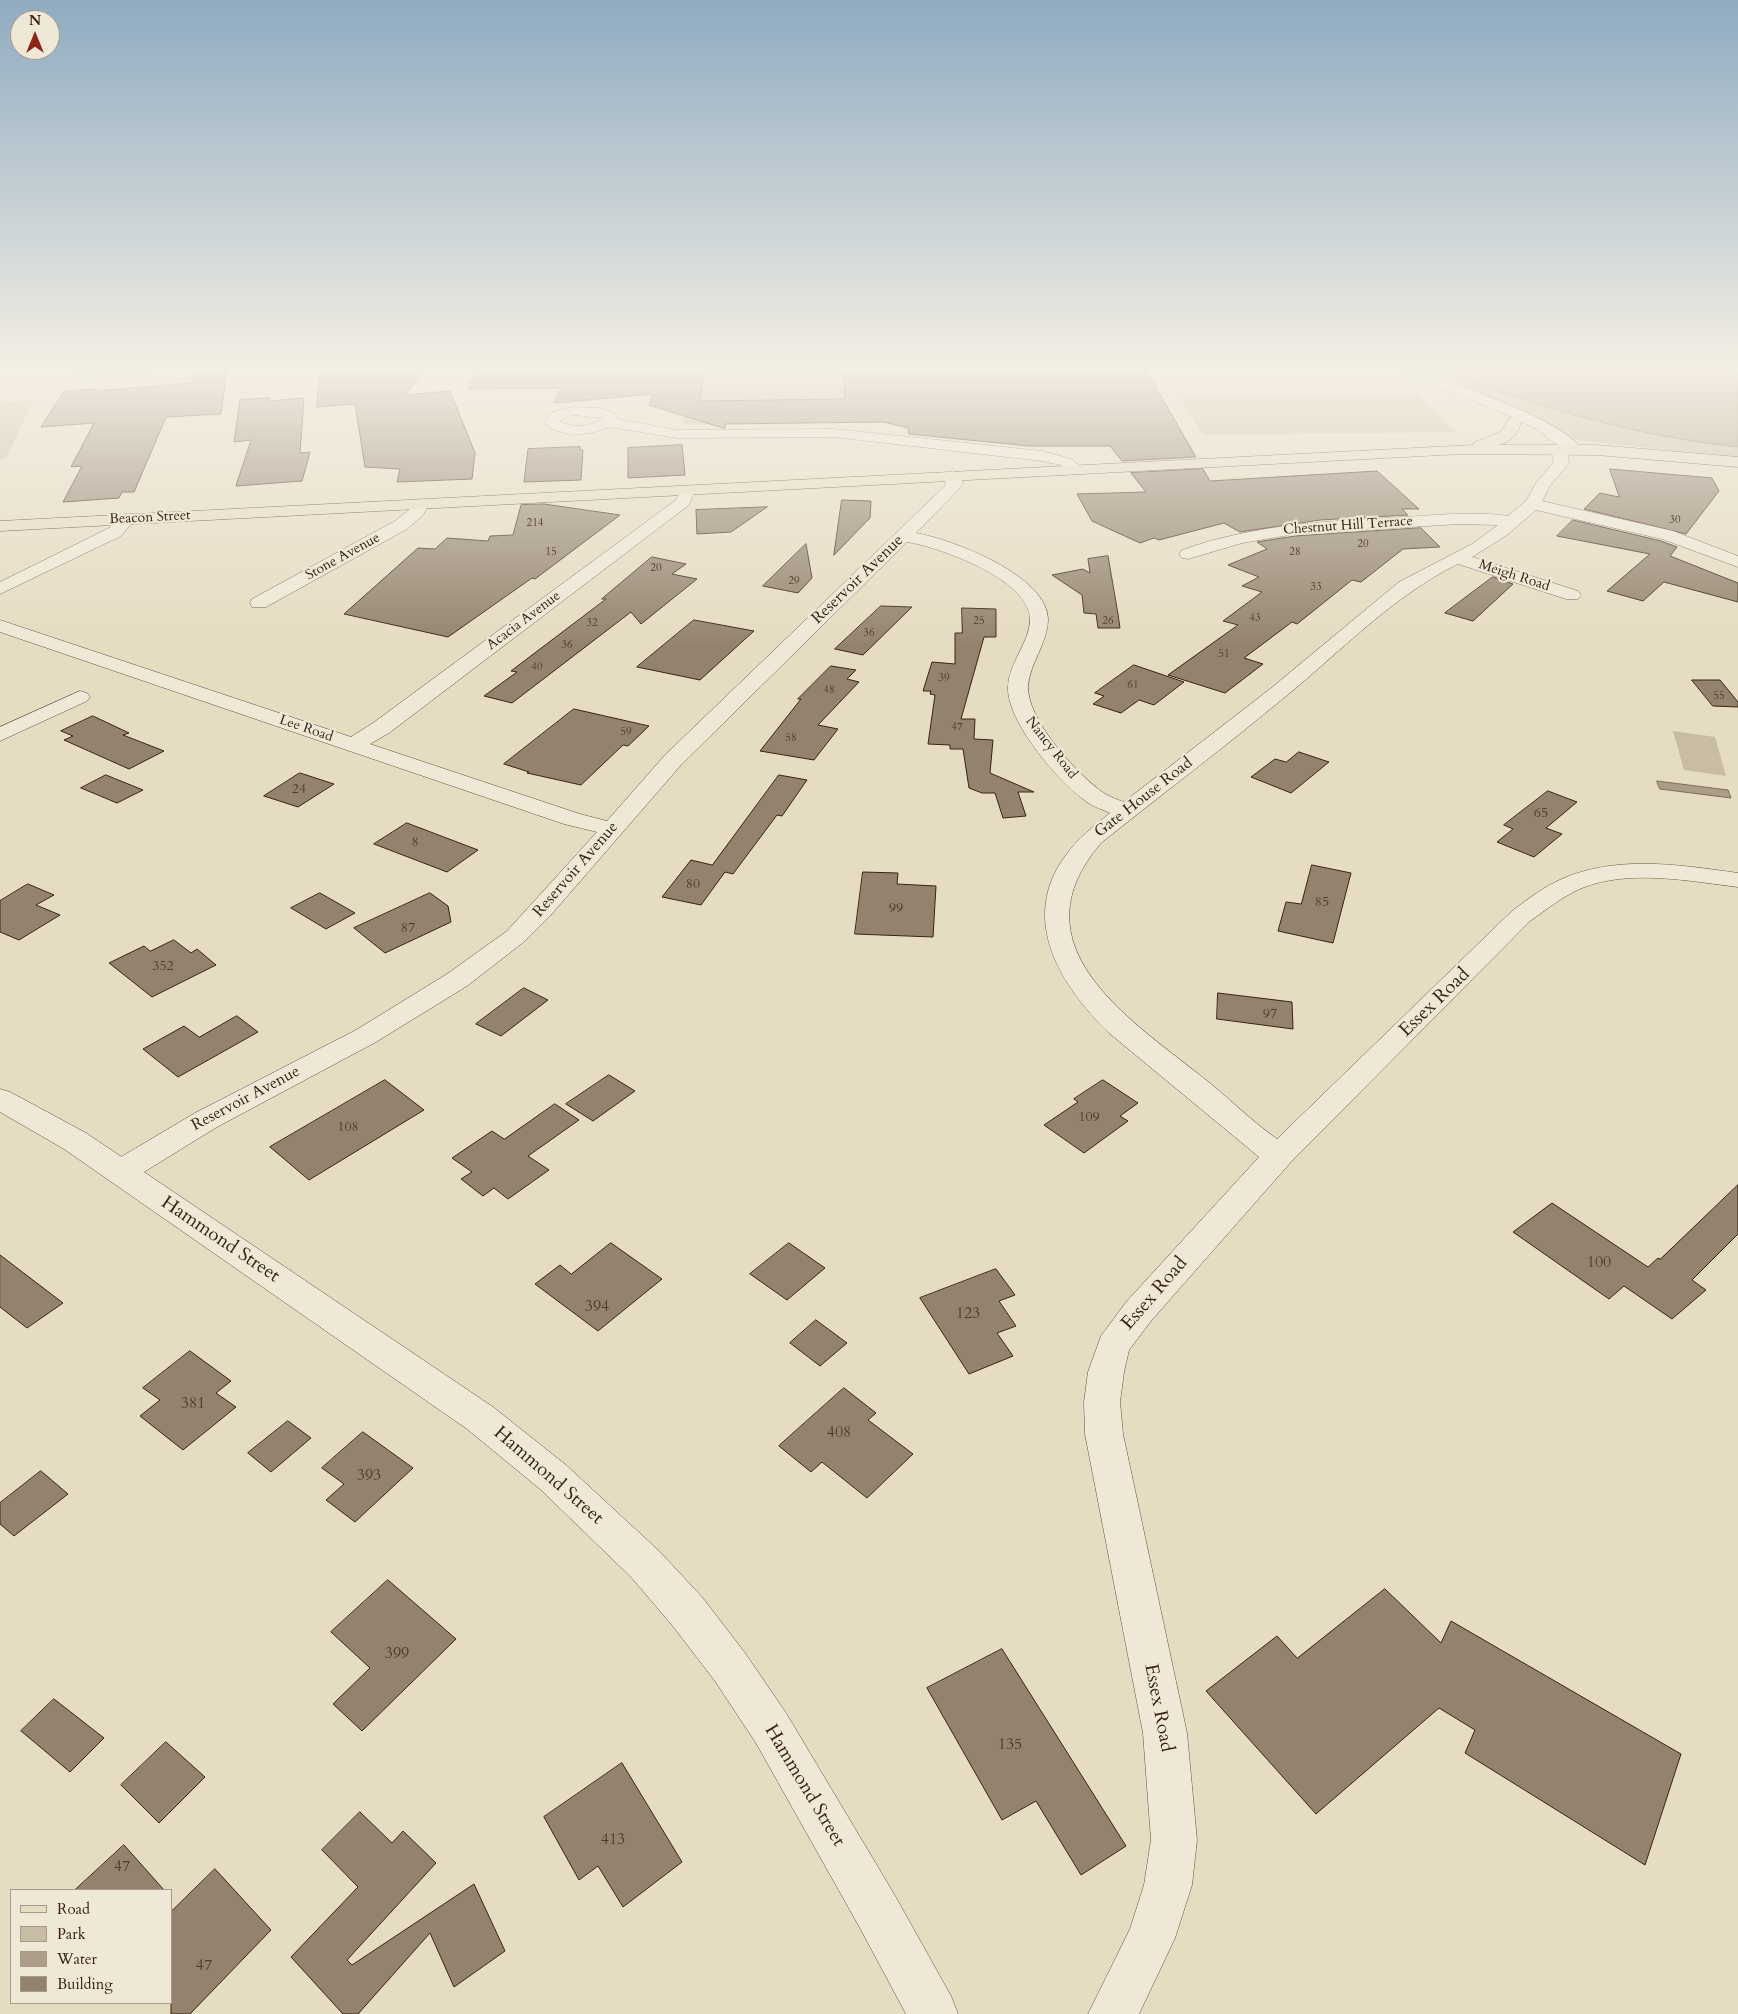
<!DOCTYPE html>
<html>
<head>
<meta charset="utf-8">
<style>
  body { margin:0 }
  #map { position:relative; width:1738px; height:2014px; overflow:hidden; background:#e6dcc2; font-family:Cardo,serif }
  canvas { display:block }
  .legend { position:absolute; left:10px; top:1889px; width:162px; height:115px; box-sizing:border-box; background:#efe8d7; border:1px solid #a69989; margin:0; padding:6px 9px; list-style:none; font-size:15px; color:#392214 }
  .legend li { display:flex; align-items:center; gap:10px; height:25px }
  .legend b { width:25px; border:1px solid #a69989 }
  .north { position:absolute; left:10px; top:10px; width:50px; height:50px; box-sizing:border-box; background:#efe8d7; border:1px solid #a69989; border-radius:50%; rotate:0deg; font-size:14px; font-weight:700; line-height:20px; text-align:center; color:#392214 }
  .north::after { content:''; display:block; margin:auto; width:18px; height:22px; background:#8f2418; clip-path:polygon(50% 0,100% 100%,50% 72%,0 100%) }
</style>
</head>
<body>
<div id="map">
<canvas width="1738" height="2014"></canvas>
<ul class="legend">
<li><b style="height:6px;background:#e6dcc2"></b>Road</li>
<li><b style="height:14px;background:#c9bca4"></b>Park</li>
<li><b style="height:14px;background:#ab9d87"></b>Water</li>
<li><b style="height:14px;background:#93836e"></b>Building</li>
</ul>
<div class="north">N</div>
</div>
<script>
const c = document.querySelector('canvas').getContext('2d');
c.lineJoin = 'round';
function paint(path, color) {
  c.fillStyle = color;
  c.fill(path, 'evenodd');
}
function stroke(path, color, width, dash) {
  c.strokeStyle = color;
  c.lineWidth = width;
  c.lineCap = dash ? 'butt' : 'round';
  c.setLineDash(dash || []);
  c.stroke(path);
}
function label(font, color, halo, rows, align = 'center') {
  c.font = font + ' Cardo,serif';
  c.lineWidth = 4.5;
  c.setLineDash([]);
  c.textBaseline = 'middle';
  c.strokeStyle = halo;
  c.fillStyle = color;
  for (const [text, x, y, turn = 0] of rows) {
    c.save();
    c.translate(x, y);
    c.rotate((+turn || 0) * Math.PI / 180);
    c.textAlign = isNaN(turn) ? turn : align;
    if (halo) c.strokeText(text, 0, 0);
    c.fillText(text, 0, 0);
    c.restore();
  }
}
const green = new Path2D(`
  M77,365H163L161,372L72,378Z
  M627,365H971L994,442L909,434L907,427L884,421L683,425L684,416L649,405L655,388H620Z
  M1402,365H1738V457L1573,440L1521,411Z
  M1418,395L1455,432L1203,435L1180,397Z
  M34,400L6,458L0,459V403Z
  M1673,731L1715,737L1726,776L1684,770Z`);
const water = new Path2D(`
  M1428,365H1738V447C1665,439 1595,423 1525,400C1492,390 1459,379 1428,365Z
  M1657,781L1728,790L1731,798L1660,789Z`);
const building = new Path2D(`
  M195,365H228L221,414L166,417L134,492H122L119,498L63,502L82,466L71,467L94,423L41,427L64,391L96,389V391L191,383Z
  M322,365H427L405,395L450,391L475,453L472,479L397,482L400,469L365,467L355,404L317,407Z
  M480,365H705L700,401L845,399L843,365H1143L1196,457L1122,461L1110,446H1029L909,434L908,428L884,422L725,424V428H723L649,405L653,394L554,403L561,388L468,389Z
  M270,398L269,401L304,398L300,453L310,452L302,481L236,486L251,440L234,442L240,400Z
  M682,445L685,475L628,478V448Z
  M580,447V450H583L581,480L524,482L528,449Z
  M1203,469L1210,481L1377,471L1419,509H1402L1408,515L1320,520L1240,532L1224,523L1159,540L1154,538L1140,543L1092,521L1077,494L1146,492L1131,473Z
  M1610,469L1712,478L1719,491L1686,534L1584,509L1600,493L1619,497Z
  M842,500L871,501L870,518L834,555Z
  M544,504L620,515L535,579L532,578L448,637L344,614L418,548L435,549L447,538L488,541L490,536L513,535L521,505Z
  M767,507L731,532L697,534L696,510Z
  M1573,520L1661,541L1677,547L1670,556L1738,583V602L1664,582L1643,601L1607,591L1650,554L1557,536Z
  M1421,528L1440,547L1403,549L1361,582L1352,580L1297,624L1292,622L1244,658L1263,664L1225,693L1168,675L1238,625L1223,621L1262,592L1242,586L1259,577L1228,565L1267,549L1257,542L1295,536Z
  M806,544L812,578L798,593L763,586Z
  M1108,556L1118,614L1120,628H1098L1096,614L1084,613L1082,595L1052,575L1083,569L1090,573L1088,559Z
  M652,557L686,564L672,574L697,579L641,624L631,612L512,703L484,696L517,672L511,671L606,599H602Z
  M1493,577L1513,584L1473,621L1445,613Z
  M881,606L912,607L863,655L835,649Z
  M962,608L996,609V637H984L961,719H975L974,739L993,740L990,773L1034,792H1018L1026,816L1003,818L995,793H982L969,788L963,749H950V745L928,744L935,695L930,694L931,691H923L932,662L955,664V633H962Z
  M694,620L754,631L700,680L637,667Z
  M1134,665L1184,682L1154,705L1139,700L1121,713L1093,704L1104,696L1095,693Z
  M831,666L856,670L847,679L859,682L818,725L838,729L814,760L760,751L801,699H798Z
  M1692,680H1720L1738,702V707L1713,706Z
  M574,709L649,726L628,746L623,745L581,785L527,773L529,772L504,764Z
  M93,716L129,733L123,735L164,751L129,769L64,740L73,736L61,731Z
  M1299,752L1329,762L1291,793L1251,777L1275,759L1286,762Z
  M300,773L334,784L298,807L264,796Z
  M106,775L143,790L117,803L81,788Z
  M779,775L807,780L782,816L777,815L733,874L725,872L701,905L662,897L691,860L712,865Z
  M1548,791L1577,802L1546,828L1562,834L1534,857L1497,842L1513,829L1504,825Z
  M407,823L478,850L447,872L374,844Z
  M1312,865L1351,873L1333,943L1278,931L1286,902L1301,904Z
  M863,872L898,873L897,884L936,886L933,937L855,934Z
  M28,884L54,895L36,905L60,915L19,940L0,932V901Z
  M320,893L355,913L326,929L291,908Z
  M430,893L448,906L451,922L385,953L354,928Z
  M174,940L191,953L197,949L216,965L152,997L109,963L144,946L150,951Z
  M524,988L548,1000L501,1036L476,1024Z
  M1218,993L1292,1002L1293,1029L1217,1019Z
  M237,1016L258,1032L178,1077L143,1049L184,1026L199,1037Z
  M609,1075L635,1091L593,1121L566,1104Z
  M385,1080L424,1110L309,1180L270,1147Z
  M1103,1080L1138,1103L1120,1116L1128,1121L1084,1153L1044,1125L1078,1102L1074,1099Z
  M555,1104L579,1120L528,1156L549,1170L508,1199L494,1188L483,1196L461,1179L472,1172L452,1158L492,1131L504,1139Z
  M1738,1185V1234L1692,1280L1706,1290L1672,1319L1624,1286L1609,1299L1513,1232L1552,1203L1648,1267L1658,1258L1660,1259Z
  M611,1243L662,1279L598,1331L535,1284L560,1265L571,1274Z
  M789,1243L825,1268L787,1300L750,1274Z
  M0,1255L63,1303L27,1328L0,1307Z
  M996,1269L1015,1295L999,1301L1016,1326L997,1333L1013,1356L969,1374L920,1298Z
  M816,1320L847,1343L820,1366L790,1343Z
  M190,1351L231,1381L216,1393L236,1407L183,1450L140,1416L160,1400L143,1388Z
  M844,1388L876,1413L868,1420L913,1454L867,1498L822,1462L811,1472L779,1446Z
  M288,1421L311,1438L271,1472L248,1453Z
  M363,1432L413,1468L355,1522L326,1500L344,1484L322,1468Z
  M41,1471L68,1494L14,1536L0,1524V1503Z
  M388,1580L456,1639L362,1731L333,1704L370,1668L331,1632Z
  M1385,1589L1441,1643L1451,1621L1681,1754L1645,1865L1465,1753L1475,1730L1439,1708L1316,1814L1206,1691L1277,1636L1297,1658Z
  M1002,1649L1126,1846L1081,1875L1036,1801L1002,1820L927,1688Z
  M54,1699L104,1738L70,1772L21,1731Z
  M166,1742L205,1777L159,1823L121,1785Z
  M622,1763L682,1862L623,1907L598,1866L579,1880L544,1817Z
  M360,1812L392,1843L403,1831L436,1863L347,1960L352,1965L474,1884L505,1951L454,1987L430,1933L358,2014H343L291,1957L358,1887L322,1850Z
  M124,1845L164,1890H75Z
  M215,1869L271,1930L190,2014H171V1912Z`);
const minor = new Path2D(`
  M572,407L599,408L615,413L617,419L677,430L834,429L1042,451L1071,459L1084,469L1076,474L1061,465L1042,461L834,437L677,438L610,427L590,433L572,435L551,429L544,422L551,413ZM573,415L603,418C591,427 572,429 559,421Z
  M1559,444L1567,449L1569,463L1549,487L1542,501L1673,531L1738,556V567L1662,539L1536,510L1507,535L1472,557L1578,591L1581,595L1578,599H1566L1458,564C1393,596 1341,651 1285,697C1225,747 1162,794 1101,843C1013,945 1128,1018 1201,1076C1227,1096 1250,1120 1277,1139L1512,911C1528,899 1545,886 1564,878C1619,855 1681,865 1738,873V887C1689,881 1629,869 1582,888C1563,896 1546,910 1530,921L1290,1163L1151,1321L1129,1350L1124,1372L1120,1402L1123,1434L1187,1733L1197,1840L1192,1885L1175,1938L1139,2014H1088L1130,1929L1144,1885L1151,1840L1143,1733L1085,1434L1084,1402L1088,1372L1101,1336L1127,1301L1259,1157L1109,1033C1061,986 1018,919 1066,855C1078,838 1094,826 1110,813C1101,809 1091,806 1083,799C1057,780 1007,721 1008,688C1008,663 1030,643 1030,619C1029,579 939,547 907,542L681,765L550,916L525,941L467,986L376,1042L217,1127L131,1180L120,1183L109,1180L104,1172L109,1164L195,1113L356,1030L447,974L507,931L597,832L564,824L0,632V620L351,737L373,723L676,500L681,488H693L695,491L689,505L389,733L370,744L580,814L607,821L665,755L946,485L944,476L952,471L958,473L963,483L960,488L916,533C951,539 1050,576 1048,621C1047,644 1030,663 1028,686C1027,719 1073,769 1097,788C1105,795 1115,799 1124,802L1270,689L1399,582L1472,544L1498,525L1459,524L1295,534L1242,543L1188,559L1182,558L1179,554L1182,550C1255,524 1329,521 1406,517C1440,515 1474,511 1508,516L1526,501L1536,483L1554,462L1551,449Z
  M421,499L429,504L423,515L407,529L266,607H252L250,603L252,599L395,521L410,509L415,501Z
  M127,514L133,515L135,519L121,536L0,594V582L109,528L121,515Z
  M80,691L87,693L90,697L87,701L0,741V727Z`);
const tertiary = new Path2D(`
  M0,1089L10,1092L86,1133L493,1407L566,1465L659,1551L702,1597L745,1653L786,1713L894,1894L951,1996L958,2014H906L860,1928L756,1743L715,1681L672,1625L631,1577L540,1489L467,1429L64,1149L0,1112Z`);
const secondary = new Path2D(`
  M1385,365H1403C1443,380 1560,417 1583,450L1580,453C1565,457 1548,435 1534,428C1488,404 1436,387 1387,368Z`);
const primary = new Path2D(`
  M1514,417L1521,421C1519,434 1511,441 1499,445H1597L1738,457V467L1597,455L1461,454L0,531V521L1473,445L1475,442L1501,432L1509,418Z`);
const farNumbernames = [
  ["30",1675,520],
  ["214",535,523],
  ["20",1363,544],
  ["15",551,552],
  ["28",1295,552],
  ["20",656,568],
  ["29",794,581],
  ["33",1316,587],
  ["43",1255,618],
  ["25",979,621],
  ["26",1108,621],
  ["32",592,623],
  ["36",869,633],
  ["36",567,645],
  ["51",1224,654],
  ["40",537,667],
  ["39",944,678],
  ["61",1133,685],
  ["48",829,690],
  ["55",1719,696],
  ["47",957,727],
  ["59",626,732],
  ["58",791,738]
];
const farStreetnames = [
  ["Beacon Street",150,518,-3],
  ["Chestnut Hill Terrace",1348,526,-4],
  ["Stone Avenue",343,557,-29],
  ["Meigh Road",1514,576,18],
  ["Acacia Avenue",524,621,-37],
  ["Lee Road",306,729,19],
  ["Nancy Road",1051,748,52]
];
const numberNames = [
  ["24",299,790],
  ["65",1541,814],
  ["8",415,843],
  ["80",693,885],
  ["85",1322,903],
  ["99",896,909],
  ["87",408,929],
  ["352",163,967],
  ["97",1270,1015],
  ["109",1089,1118],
  ["108",348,1128]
];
const streetNames = [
  ["Reservoir Avenue",858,580,-44],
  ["Gate House Road",1144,798,-38],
  ["Reservoir Avenue",576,870,-49],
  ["Reservoir Avenue",246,1099,-28]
];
const nearNumbernames = [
  ["100",1599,1263],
  ["394",597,1307],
  ["123",968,1314],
  ["381",193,1404],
  ["408",839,1433],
  ["393",369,1476],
  ["399",397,1654],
  ["135",1010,1745],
  ["413",613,1840],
  ["47",122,1867],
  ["47",204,1966]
];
const nearStreetnames = [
  ["Essex Road",1435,1003,-44],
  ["Hammond Street",220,1240,34],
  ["Essex Road",1155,1294,-49],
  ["Hammond Street",548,1476,41],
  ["Essex Road",1158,1708,79],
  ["Hammond Street",804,1786,59]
];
paint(green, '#c9bca4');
paint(water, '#ab9d87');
stroke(water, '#7d6c59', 1);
paint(building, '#93836e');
stroke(building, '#392214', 1);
stroke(minor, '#645040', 1);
stroke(tertiary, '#645040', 1);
stroke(secondary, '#392214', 1);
stroke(primary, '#392214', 1);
paint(minor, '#efe8d7');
paint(tertiary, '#efe8d7');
paint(secondary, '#efe8d7');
paint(primary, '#e6dcc2');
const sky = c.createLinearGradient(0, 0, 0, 646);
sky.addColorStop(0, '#8fabc1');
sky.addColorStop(0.57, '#f4efe4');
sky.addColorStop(1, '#f4efe400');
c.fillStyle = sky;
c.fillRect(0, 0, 1738, 646);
label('11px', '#503a2a', null, farNumbernames);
label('14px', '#392214', '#efe8d7', farStreetnames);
label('14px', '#503a2a', null, numberNames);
label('16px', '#392214', '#efe8d7', streetNames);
label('16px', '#503a2a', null, nearNumbernames);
label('19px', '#392214', '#efe8d7', nearStreetnames);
</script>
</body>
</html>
